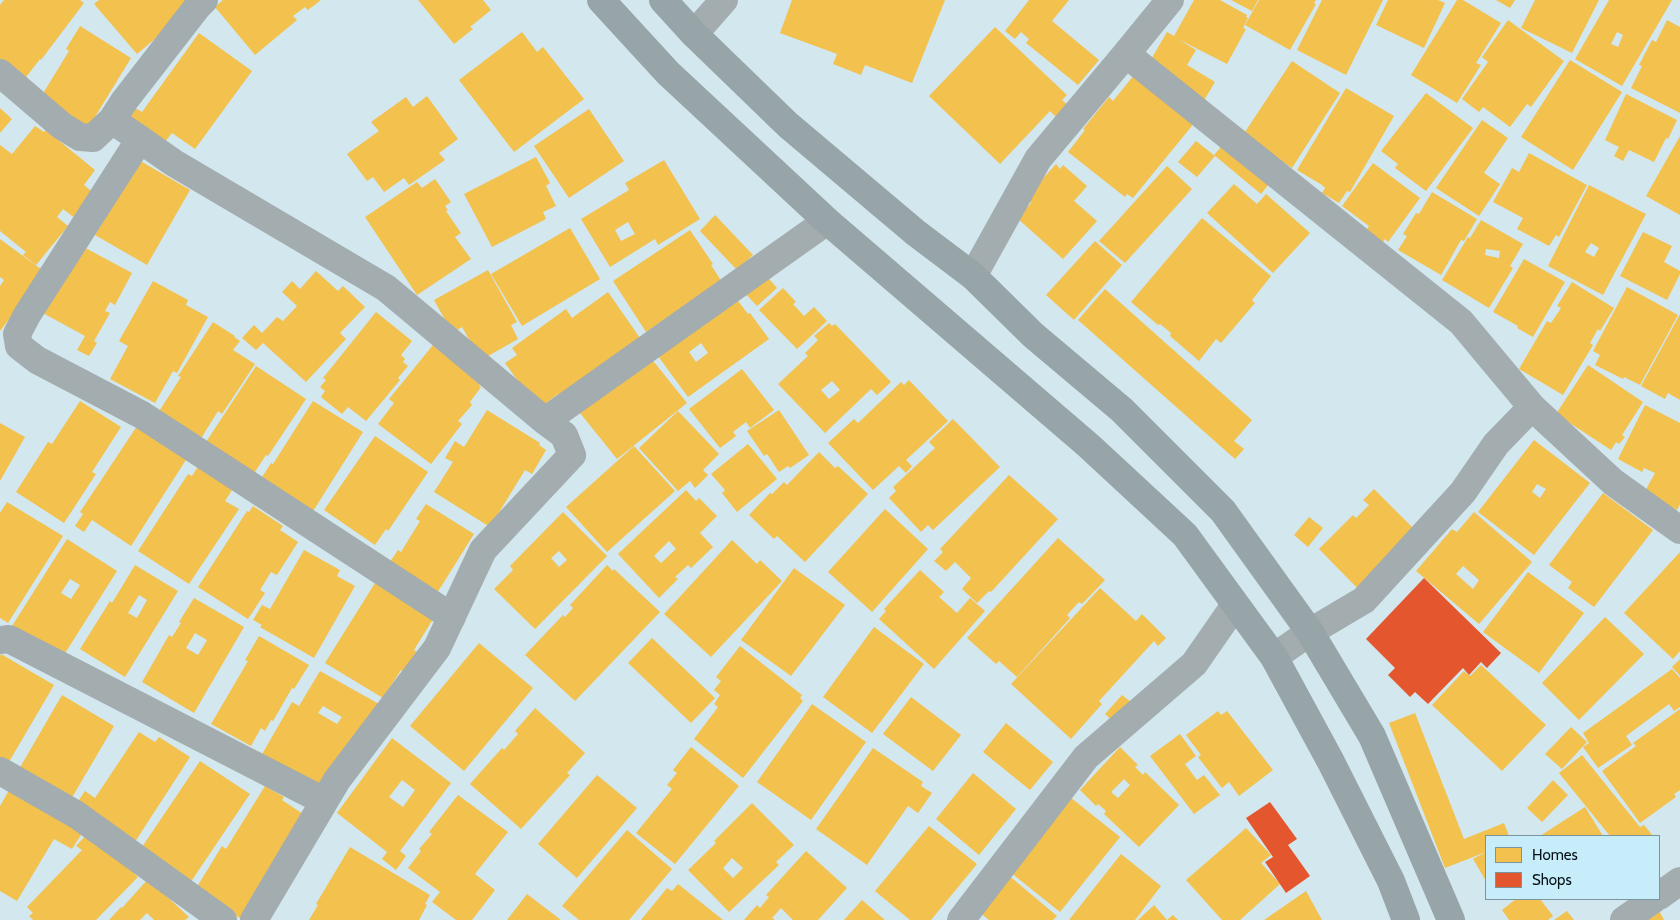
<!DOCTYPE html>
<html>
<head>
<meta charset="utf-8">
<style>
  body { margin:0 }
  #map { position:relative; width:1680px; height:920px; overflow:hidden; background:#d3e7ee; font-family:Cabin,sans-serif }
  canvas { display:block }
  .legend { position:absolute; left:1485px; top:835px; width:175px; height:65px; box-sizing:border-box; background:#c7edfa; border:1px solid #79959f; margin:0; padding:6px 9px; list-style:none; font-size:15px; color:#051116 }
  .legend li { display:flex; align-items:center; gap:10px; height:25px }
  .legend b { width:25px; border:1px solid #79959f }
</style>
</head>
<body>
<div id="map">
<canvas width="1680" height="920"></canvas>
<ul class="legend">
<li><b style="height:14px;background:#f2c14e"></b>Homes</li>
<li><b style="height:14px;background:#e4572e"></b>Shops</li>
</ul>
</div>
<script>
const c = document.querySelector('canvas').getContext('2d');
c.lineJoin = 'round';
function paint(path, color) {
  c.fillStyle = color;
  c.fill(path, 'evenodd');
}
function stroke(path, color, width, dash) {
  c.strokeStyle = color;
  c.lineWidth = width;
  c.lineCap = dash ? 'butt' : 'round';
  c.setLineDash(dash || []);
  c.stroke(path);
}
const homes = new Path2D(`
  M4,0H80L84,3L41,60L40,59L23,81L0,64V5Z
  M99,0H201L137,54L94,4Z
  M223,0H321L308,10L305,7L293,16L297,20L255,55L215,7Z
  M418,0H483L491,10L470,27L473,29L454,44Z
  M792,0H945L912,83L865,65L861,75L833,64L837,54L780,33Z
  M1029,0H1069L1052,21L1099,60L1078,85L1026,43L1029,39L1021,32L1015,39L1005,31Z
  M1194,0H1220L1247,15L1246,17L1248,18L1243,28L1246,29L1227,64L1178,39L1196,50L1187,65L1215,82L1203,102L1146,68L1167,32L1174,36Z
  M1231,0H1258L1252,11Z
  M1259,0H1316L1314,3L1316,4L1290,50L1245,25Z
  M1322,0H1383L1346,75L1297,50Z
  M1388,0H1438L1445,3L1424,48L1376,25Z
  M1457,0H1463L1501,23L1476,63L1481,65L1457,103L1411,75Z
  M1496,0H1515L1510,8Z
  M1535,0H1599L1572,53L1521,28Z
  M1609,0H1672L1622,86L1575,59ZM1617,32L1623,35L1618,47L1611,44Z
  M1508,20L1564,61L1531,107L1527,104L1510,127L1483,107L1479,112L1462,99L1488,62L1482,57Z
  M1667,20L1680,27V113L1631,88L1642,66L1639,65L1652,40L1656,42Z
  M80,26L131,58L87,130L39,100L69,51L66,49Z
  M995,27L1067,95L1062,100L1069,106L1057,118L1050,111L1000,164L929,96Z
  M522,32L537,52L543,47L584,99L514,152L459,80Z
  M199,33L252,71L195,149L172,133L161,147L126,121L135,108L142,112Z
  M1570,60L1622,92L1573,170L1521,137Z
  M1292,61L1340,93L1292,168L1243,135Z
  M1134,75L1200,116L1133,198L1127,194L1125,197L1068,152L1085,130L1083,129L1109,97L1113,101Z
  M1346,88L1394,116L1350,192L1347,191L1339,203L1322,193L1325,188L1322,185L1297,170Z
  M1426,93L1473,128L1426,191L1395,168L1398,164L1381,151Z
  M1626,94L1677,120L1668,139L1666,138L1654,162L1629,150L1623,161L1614,156L1619,147L1605,140Z
  M427,96L458,139L439,153L445,160L409,185L404,178L384,192L373,177L367,181L347,154L379,131L371,122L406,97L413,107Z
  M0,108L12,119L0,133Z
  M589,109L624,161L569,198L534,146Z
  M1482,120L1508,138L1484,173L1500,184L1479,216L1436,188Z
  M35,126L44,132L46,130L95,170L84,185L96,195L76,219L63,209L57,217L68,226L36,265L23,255L26,252L0,231V145L12,154Z
  M1680,136V215L1646,196Z
  M1196,141L1215,156L1197,177L1178,162Z
  M1225,142L1272,180L1261,194L1214,155Z
  M1529,153L1587,185L1559,237L1556,235L1549,246L1517,229L1523,218L1493,202L1512,168L1519,172Z
  M536,157L550,183L546,186L556,206L543,212L546,219L492,247L464,194Z
  M137,159L190,190L147,265L95,235Z
  M664,160L700,219L658,245L655,239L610,267L581,219L629,190L625,183ZM628,222L635,234L621,241L615,230Z
  M1373,163L1420,198L1388,242L1385,239L1382,243L1366,231L1369,226L1342,206Z
  M1056,164L1060,169L1063,165L1087,186L1074,201L1097,221L1063,259L1017,218L1031,203L1025,198Z
  M1167,166L1192,189L1125,263L1099,241Z
  M435,179L451,202L445,206L448,210L446,211L461,233L455,237L471,259L417,295L365,217L417,182L422,188Z
  M1234,184L1257,204L1266,194L1310,233L1273,273L1207,213Z
  M1589,185L1646,214L1603,295L1548,266ZM1591,243L1599,248L1594,257L1585,252Z
  M1432,192L1477,219L1464,241L1461,240L1441,275L1398,250L1407,236L1403,234L1416,213L1419,214Z
  M715,215L753,255L737,270L700,231Z
  M1202,218L1271,276L1252,300L1255,303L1221,343L1216,339L1199,361L1170,336L1171,333L1160,324L1158,325L1131,302Z
  M1481,220L1523,244L1510,266L1513,268L1489,308L1442,280L1468,237L1470,238ZM1486,249L1500,251L1499,258L1485,255Z
  M570,228L600,279L522,326L491,274Z
  M690,230L713,264L711,265L722,282L646,332L613,281Z
  M1643,232L1672,246L1664,262L1680,271V274L1667,300L1620,276Z
  M0,239L45,272L0,331V286L4,280L0,277Z
  M1095,241L1122,265L1074,320L1046,295Z
  M78,244L132,273L115,305L110,302L105,311L110,313L94,341L97,343L89,356L77,350L85,336L41,312Z
  M1524,259L1565,282L1533,337L1517,328L1518,326L1493,312Z
  M488,270L517,322L511,325L518,339L481,360L462,327L454,332L449,327L434,300Z
  M316,271L338,291L343,286L365,307L340,333L346,339L306,382L263,343L256,350L242,338L254,325L262,333L277,317L283,321L297,306L282,292L292,281L300,289Z
  M763,272L777,288L757,306L742,290Z
  M153,281L188,300L186,305L208,317L177,373L173,371L155,403L110,379L128,346L119,341Z
  M1572,282L1614,308L1600,331L1598,329L1590,343L1593,345L1563,395L1519,369L1547,321L1551,323L1561,308L1557,306Z
  M1627,287L1678,315L1640,385L1624,377L1623,379L1595,365L1600,355L1593,351Z
  M783,288L796,302L793,304L804,316L814,307L827,321L797,349L759,310Z
  M1105,289L1252,420L1234,441L1244,449L1235,459L1078,320Z
  M608,292L640,338L563,401L558,394L538,409L505,363L517,355L512,348L566,309L572,318Z
  M732,293L748,314L750,313L769,339L688,397L655,352ZM701,343L708,353L696,362L689,352Z
  M376,312L412,341L401,355L405,359L403,362L408,366L398,378L400,380L366,421L348,407L342,414L321,397L325,391L320,387L326,380L323,378Z
  M1680,314V400L1668,393L1665,399L1641,386Z
  M213,322L235,336L234,337L240,341L233,350L255,364L222,414L218,411L200,440L158,413L181,377L178,376Z
  M829,323L832,326L835,324L891,382L877,395L871,389L825,433L778,384L808,356L805,353L818,340L814,336ZM832,381L840,390L829,399L821,390Z
  M433,345L480,383L479,385L481,387L470,402L472,405L458,421L462,424L431,464L378,424L394,403L389,399Z
  M650,357L687,403L617,459L580,413Z
  M1588,365L1643,402L1622,435L1625,437L1619,444L1616,442L1611,450L1556,414Z
  M256,366L306,399L268,456L266,455L251,478L204,445Z
  M742,369L774,410L750,428L746,422L733,432L736,436L720,448L689,409Z
  M909,380L948,421L906,460L912,466L906,473L899,466L873,490L828,443L854,419L858,423L901,382L904,385Z
  M80,401L121,427L92,472L96,474L64,523L16,492L48,442L52,444Z
  M313,401L363,432L310,516L257,485L271,463L273,464Z
  M1645,405L1680,423V504L1677,510L1644,493L1655,473L1644,468L1642,472L1618,459Z
  M487,410L540,443L539,445L546,450L532,474L525,470L490,527L434,492L453,462L445,458L455,441L464,447Z
  M779,410L809,455L790,468L788,466L779,472L767,454L764,456L747,431Z
  M678,411L719,454L703,470L708,475L695,488L690,481L678,491L639,448Z
  M953,419L1000,467L933,530L928,525L921,532L889,498L896,491L893,487L935,448L929,442Z
  M0,423L25,437L0,481Z
  M139,423L189,455L131,546L92,520L84,532L75,526L83,514L80,512Z
  M375,436L428,472L388,531L386,529L375,545L324,510Z
  M1534,440L1590,483L1534,555L1478,512ZM1537,484L1546,489L1540,498L1532,492Z
  M748,444L777,479L737,512L722,493L725,490L711,474Z
  M634,446L675,491L607,552L566,507Z
  M819,452L835,468L838,466L868,494L805,562L777,536L774,539L749,515L770,493L772,494L784,482L787,485Z
  M199,465L234,487L225,501L239,509L189,584L138,551L188,474L192,476Z
  M1009,475L1058,519L991,592L989,591L977,603L962,589L971,578L955,562L946,571L934,561L943,552L940,549Z
  M1374,489L1418,533L1362,593L1319,549L1353,515L1356,518L1369,505L1363,500Z
  M686,490L696,501L699,498L717,516L700,533L713,547L691,568L688,565L675,577L678,579L659,598L618,554ZM669,541L676,549L661,563L654,556Z
  M1603,493L1653,530L1594,607L1568,588L1572,582L1549,565Z
  M7,502L63,536L8,623L0,618V513Z
  M426,504L474,534L434,598L386,568L398,550L401,552L420,521L416,519Z
  M253,506L283,526L280,530L298,542L277,575L271,572L260,590L265,593L248,619L198,587L247,511L249,512Z
  M885,509L928,549L872,612L828,572Z
  M563,512L607,556L535,629L494,589L513,570L510,566ZM559,551L567,560L559,567L551,558Z
  M1474,512L1532,562L1479,624L1416,571L1452,529L1457,532ZM1463,566L1479,580L1473,589L1456,574Z
  M1309,517L1323,528L1308,547L1294,535Z
  M1058,538L1105,580L1082,604L1079,602L1067,615L1070,618L1017,677L999,661L996,664L967,638Z
  M67,539L117,571L62,658L12,626ZM70,579L80,585L71,599L61,593Z
  M732,540L757,564L760,560L782,581L711,657L664,614Z
  M304,550L340,570L337,576L355,586L314,658L260,627L262,625L253,620L262,605L270,609Z
  M1680,552V651L1673,659L1624,613Z
  M135,565L178,591L125,677L80,649L110,601L112,603ZM139,595L147,600L137,618L128,613Z
  M607,565L613,571L614,569L660,612L575,701L525,655L563,615L565,617L573,608L570,605Z
  M794,568L845,605L791,676L741,640Z
  M920,570L944,592L939,597L957,613L970,598L985,611L934,669L879,619L886,611L884,609Z
  M1528,572L1584,613L1539,673L1483,632Z
  M375,583L433,619L414,650L422,655L409,676L401,670L383,698L325,663Z
  M1100,588L1136,621L1142,614L1166,638L1158,646L1154,641L1099,701L1102,704L1071,739L1011,684Z
  M194,598L244,627L194,713L142,682L169,635L172,637L181,623L179,622ZM195,633L207,640L198,655L186,648Z
  M1605,617L1644,654L1579,720L1542,683Z
  M874,627L924,664L872,733L823,697Z
  M259,636L309,665L294,689L292,688L273,721L271,720L265,731L261,728L251,746L211,724L248,661L245,660Z
  M652,638L715,698L691,723L628,663Z
  M479,643L533,688L464,771L410,726Z
  M740,646L802,695L800,698L803,701L743,778L694,739L718,707L714,704L720,695L714,690L721,681L716,677Z
  M1,654L54,685L6,767L0,764V656Z
  M1680,659V676L1672,667Z
  M1481,665L1546,725L1502,771L1432,705L1464,671L1470,676Z
  M1672,669L1680,678V707L1674,711L1669,704L1626,736L1632,745L1598,768L1583,747L1589,743L1583,733Z
  M320,671L379,704L317,788L261,756L292,702L299,706ZM323,706L342,717L337,724L318,713Z
  M62,695L114,726L67,806L15,776Z
  M1122,695L1136,706L1118,726L1105,714Z
  M911,697L961,735L933,771L883,734Z
  M812,704L866,742L811,820L757,782Z
  M535,708L585,753L567,773L570,775L521,829L470,784L502,748L504,750L518,734L515,731Z
  M1680,709V790L1674,794L1676,797L1640,823L1602,771L1636,746L1633,743Z
  M1218,711L1221,715L1227,711L1273,770L1239,796L1229,782L1222,788L1198,757L1201,755L1186,735Z
  M1415,713L1464,839L1504,823L1509,836H1486V852L1445,868L1389,723Z
  M1006,723L1053,762L1030,790L983,752Z
  M1571,727L1587,742L1562,769L1545,754Z
  M139,732L155,742L159,737L190,757L131,848L73,809L85,791L95,798Z
  M1180,734L1196,756L1185,764L1197,780L1204,775L1220,795L1194,814L1150,756Z
  M392,738L451,783L400,851L406,856L396,870L382,859L387,852L337,813ZM402,780L415,790L403,807L389,797Z
  M691,747L739,786L675,864L636,833L672,789L667,785L677,773L673,770Z
  M1120,747L1138,765L1135,767L1143,775L1145,772L1179,805L1139,847L1104,814L1106,811L1098,804L1096,806L1080,790ZM1124,779L1130,785L1118,798L1111,792Z
  M873,748L923,782L921,786L932,793L918,813L908,806L867,865L816,829Z
  M1582,755L1640,827L1644,825L1653,836H1610L1559,773Z
  M200,761L250,794L188,886L138,853Z
  M973,773L1016,809L979,855L936,819Z
  M597,775L637,808L577,878L538,844Z
  M1553,780L1568,795L1542,822L1527,808Z
  M12,785L86,827L72,849L54,839L17,901L0,891V806Z
  M265,786L284,797L282,800L306,816L243,920L195,890L222,846L226,849Z
  M458,795L508,832L475,874L495,890L472,920H456L432,902L440,892L408,868L421,851L419,849L432,834L429,832Z
  M1070,797L1120,837L1060,912L1010,872Z
  M752,803L794,845L776,862L779,865L729,912L688,870L716,843L714,841ZM732,858L743,868L733,878L723,868Z
  M1585,807L1603,836H1540Z
  M929,826L977,864L931,920H910L875,891Z
  M1246,828L1271,855L1261,863L1280,884L1240,920H1222L1186,880Z
  M627,830L672,869L629,920H579L562,906Z
  M89,832L96,836L138,877L96,920H33L29,916L33,913L27,907L82,850L76,846Z
  M350,847L430,895L425,904L427,905L419,920H309L318,905L316,904Z
  M806,851L847,888L818,920H793L781,908L772,918L775,920H744L757,905L760,908L769,897L766,895Z
  M1486,852V881L1473,859Z
  M1121,854L1161,886L1135,920H1069Z
  M1007,874L1057,916L1053,920H989L977,910Z
  M148,879L189,917L185,920H154L147,913L140,920H109L121,907L122,908Z
  M678,884L723,920H641L667,888L672,891Z
  M1306,891L1322,920H1264Z
  M527,894L561,920H507Z
  M1516,899H1540L1553,916L1548,920H1509L1502,910Z
  M862,900L885,920H844Z
  M1154,905L1167,920L1173,915L1178,920H1138Z
  M1567,911L1574,920H1554Z
  M1660,912L1664,920H1642Z`);
const shops = new Path2D(`
  M1424,578L1501,653L1487,668L1481,662L1469,675L1463,668L1428,704L1415,692L1410,697L1388,675L1395,668L1366,639Z
  M1270,802L1297,839L1288,845L1310,876L1286,893L1265,862L1273,857L1246,818Z`);
const minor = new Path2D(`
  M204,0L198,6L125,100L112,120L174,163L386,288L545,421L564,435L572,455L483,550L437,648L337,780L254,920
  M694,34L724,0
  M1126,54L1461,322L1532,407
  M0,73L62,126L80,137L93,138L112,120
  M140,139L27,315L17,334L19,346L37,360L142,415L452,617
  M973,276L1038,159L1126,54L1170,0
  M545,421L827,221
  M0,640L9,639L324,801
  M1274,657L1310,632L1364,600L1463,492L1496,444L1532,407L1613,482L1680,530
  M0,771L77,815L223,920
  M1659,896L1680,881
  M961,920L1086,757L1194,664L1235,605
  M1624,920L1654,899`);
const major = new Path2D(`
  M601,0L668,73L827,221L1089,446L1185,535L1274,657L1331,762L1391,881L1406,920
  M663,0L694,34L788,125L916,233L973,276L1033,335L1122,410L1223,511L1310,632L1372,736L1451,920`);
paint(homes, '#f2c14e');
paint(shops, '#e4572e');
stroke(minor, '#a3acaf', 28);
stroke(major, '#98a5a8', 28);
</script>
</body>
</html>
